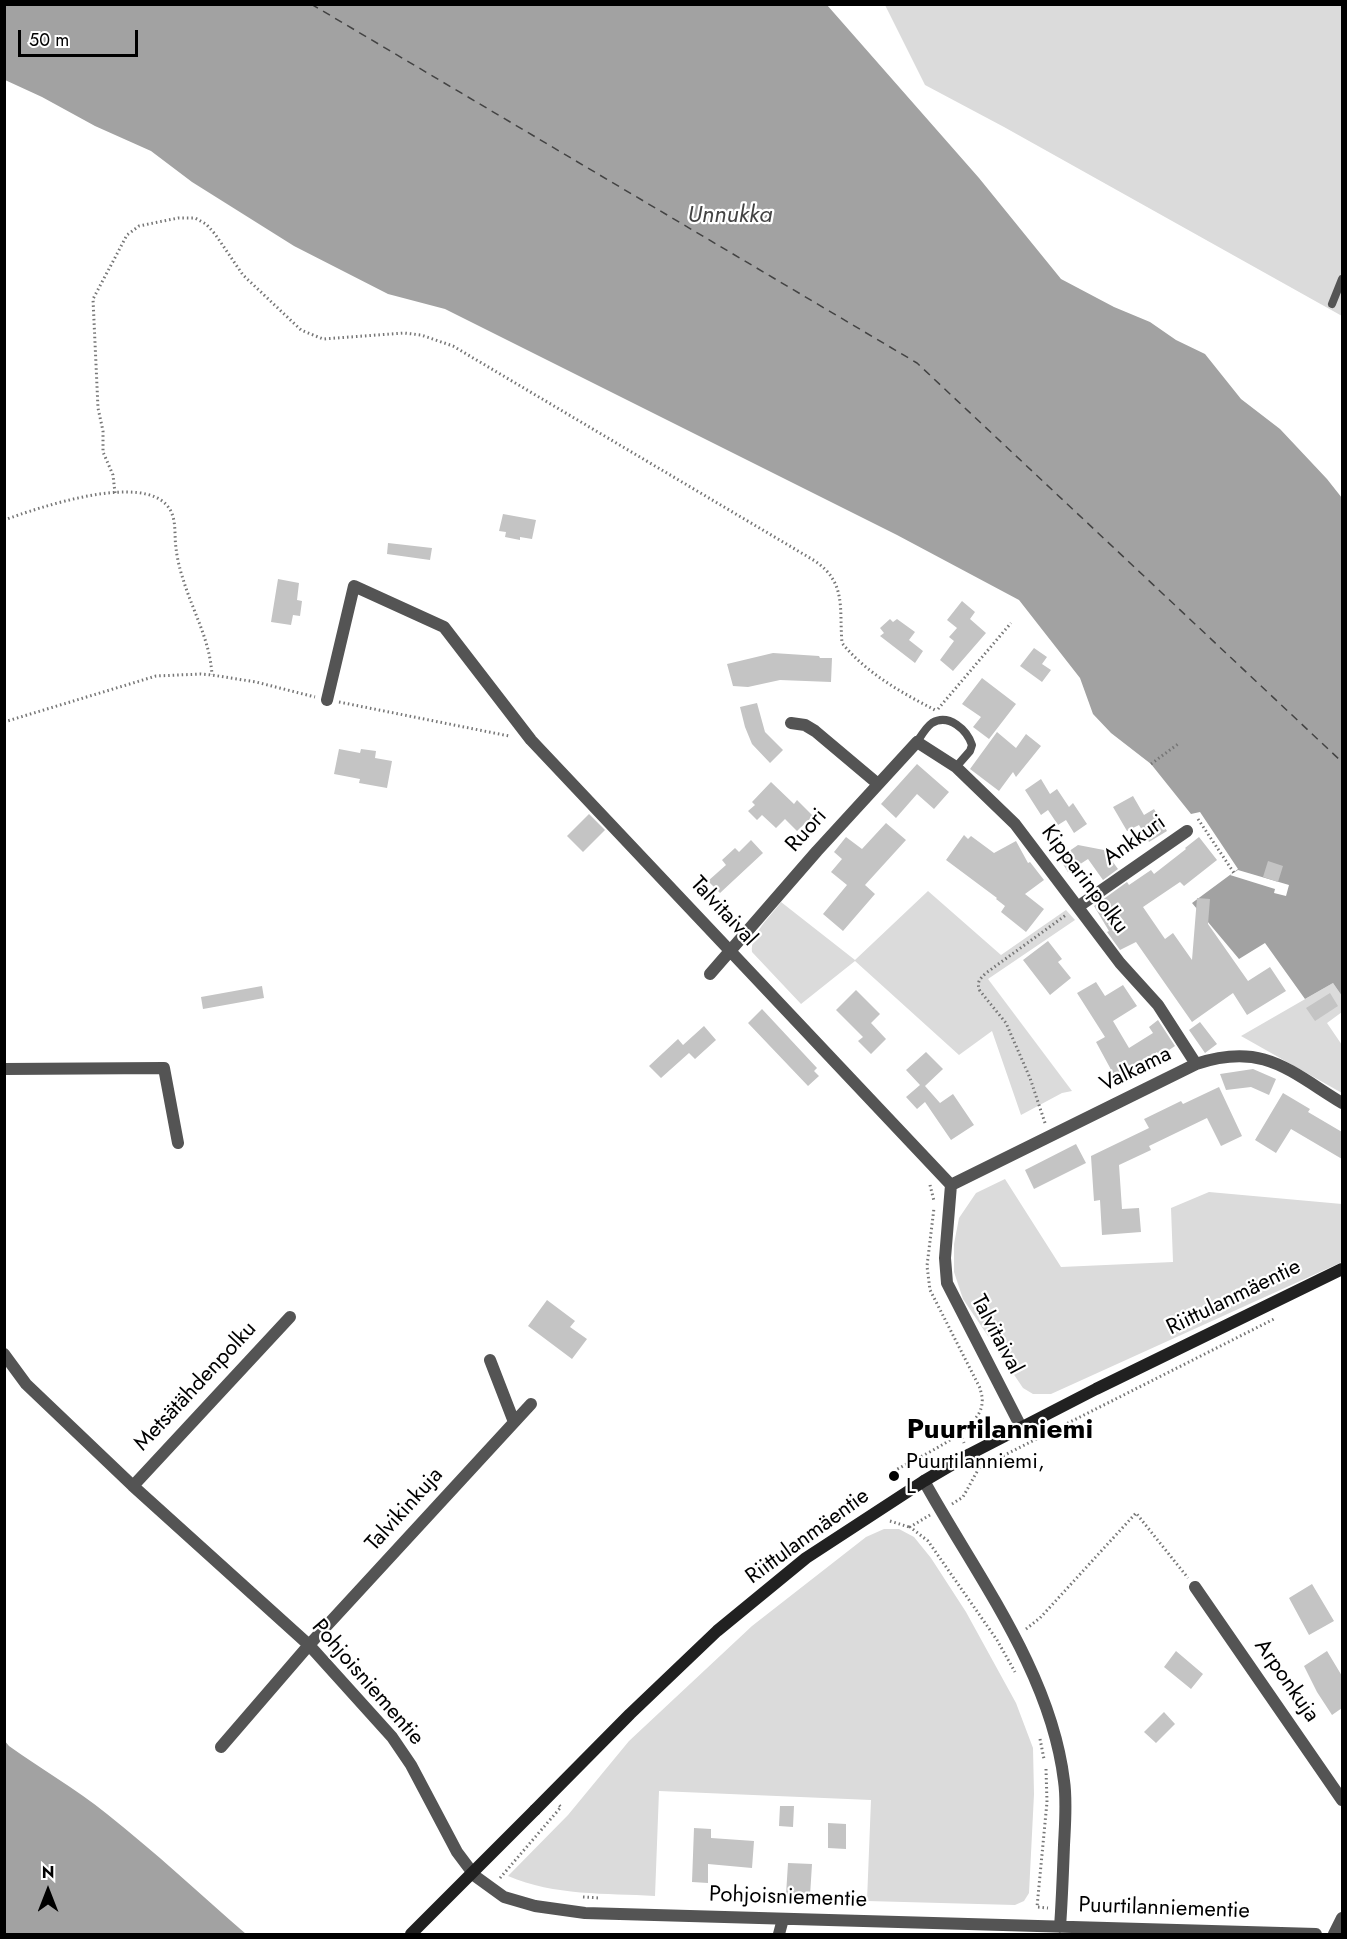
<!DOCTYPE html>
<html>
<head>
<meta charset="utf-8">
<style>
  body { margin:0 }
  #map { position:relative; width:1347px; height:1939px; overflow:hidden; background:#fff; font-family:Jost,sans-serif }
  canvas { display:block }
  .frame { position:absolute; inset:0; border:6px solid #000; pointer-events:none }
  .north { position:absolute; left:18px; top:1861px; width:60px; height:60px; -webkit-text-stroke:4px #fff; paint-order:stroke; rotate:0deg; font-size:16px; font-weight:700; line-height:24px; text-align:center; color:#000 }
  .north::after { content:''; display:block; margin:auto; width:21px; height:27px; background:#000; clip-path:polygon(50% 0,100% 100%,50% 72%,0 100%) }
  .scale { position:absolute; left:18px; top:30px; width:120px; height:27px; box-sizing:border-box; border:3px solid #000; border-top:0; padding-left:8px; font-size:18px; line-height:21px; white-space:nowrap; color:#000; -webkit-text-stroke:4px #fff; paint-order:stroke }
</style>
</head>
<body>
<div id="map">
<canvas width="1347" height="1939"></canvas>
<div class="frame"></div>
<div class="north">N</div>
<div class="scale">50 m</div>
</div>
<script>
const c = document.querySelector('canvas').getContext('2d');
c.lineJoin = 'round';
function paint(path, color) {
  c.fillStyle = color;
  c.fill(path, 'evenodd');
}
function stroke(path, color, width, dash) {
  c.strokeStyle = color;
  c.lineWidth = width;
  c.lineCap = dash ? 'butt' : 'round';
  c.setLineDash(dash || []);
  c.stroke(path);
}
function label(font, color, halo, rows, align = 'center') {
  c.font = font + ' Jost,sans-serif';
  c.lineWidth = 4.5;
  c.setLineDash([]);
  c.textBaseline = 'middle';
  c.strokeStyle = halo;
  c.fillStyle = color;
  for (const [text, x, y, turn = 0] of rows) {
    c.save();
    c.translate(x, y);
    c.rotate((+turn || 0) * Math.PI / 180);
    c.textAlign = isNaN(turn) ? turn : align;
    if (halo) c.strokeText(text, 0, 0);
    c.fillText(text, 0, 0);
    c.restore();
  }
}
const green = new Path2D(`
  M885,5H1342V316L1004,127L925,85Z
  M928,891L1001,955L1066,910L1075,920L988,979L1072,1091L1062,1093L1021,1115L992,1031L959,1055L855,961L801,1004L752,952C750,934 771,916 781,902L855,960Z
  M1333,983L1342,996V1012L1327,1023L1342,1045V1093L1241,1036Z
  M1005,1179L1061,1267L1173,1262L1171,1208L1209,1192L1342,1204V1262L1051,1394H1033L1023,1388L963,1299L954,1272V1244L959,1218L976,1193Z
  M884,1529H899L914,1537L931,1558L966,1612L1016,1703L1033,1748L1034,1794L1029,1893L1024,1901L1015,1905L867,1901L871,1800L659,1791L655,1896C605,1893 555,1896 508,1876L568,1815L629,1741L752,1626L866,1537Z`);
const water = new Path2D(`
  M5,5H827L979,178L1061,279L1114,307L1150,322L1176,340L1205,354L1241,399L1280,429L1327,479L1342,498V996L1333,983L1305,999L1265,943L1239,959L1192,903L1238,869L1200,812L1191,814L1151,764L1111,733L1093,714L1080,678L1019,600L897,535L445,309L388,294L294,246L192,182L151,151L95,126L42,97L5,80Z
  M4,1740L9,1746C41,1769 76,1789 107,1814C155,1852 200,1894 246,1934H5Z`);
const pier = new Path2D(`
  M1238,870L1289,885L1286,896L1274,893L1275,889L1230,875Z`);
const ferry = new Path2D(`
  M311,4L917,363L1342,762`);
const building = new Path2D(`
  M503,514L536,520L532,539L520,537V540L505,537L506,532L499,531Z
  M388,543L432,548L430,560L387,554Z
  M278,579L299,583L297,600L302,601L300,616L293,615L291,625L271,622Z
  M962,601L975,612L970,619L986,633L953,671L940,660L954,641L949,637L957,628L947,620Z
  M890,619L893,622L897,619L915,632L909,640L923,651L915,663L880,636L884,633L880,628Z
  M1034,648L1047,657L1042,664L1051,670L1042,682L1020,666Z
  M773,653L819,656L820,658H832L831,682L780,680L748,687L733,686L727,664Z
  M982,678L1016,704L989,739L973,727L981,717L962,704Z
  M757,703L765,732L783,750L770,763L752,744L745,727L740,707Z
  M997,732L1016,748L1026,734L1041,746L1016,777L1013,772L999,791L970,769Z
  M339,749L360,753L361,749L376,751L375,758L392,761L387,788L359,783L360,779L334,774Z
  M917,764L949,792L934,809L917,794L896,818L881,804Z
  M1041,779L1050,794L1057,789L1069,807L1073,803L1087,824L1074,833L1066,820L1058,825L1048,810L1041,815L1025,790Z
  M771,782L794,804L797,800L813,816L797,831L785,819L776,828L762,815L757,820L748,811L755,805L752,802Z
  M1133,796L1144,815L1154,809L1167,831L1149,842L1139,825L1127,831L1113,807Z
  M589,814L605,830L583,852L567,836Z
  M886,823L906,840L865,885L875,894L843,931L823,914L847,885L831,872L842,859L834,852L846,837L862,849Z
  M964,835L968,839L971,836L994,853L1016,841L1028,863L1030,862L1044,880L1025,894L1044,909L1026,932L1001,912L1005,906L996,899L997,898L946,860Z
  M1199,837L1217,860L1184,886L1180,882L1143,907L1165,939L1173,933L1192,960L1197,898L1210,899L1208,924L1248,981L1270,967L1286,991L1247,1015L1233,993L1192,1022L1136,942L1120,950L1107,932L1109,931L1094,906L1127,882L1129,885L1151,870L1154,874L1186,849L1185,848Z
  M751,840L763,853L720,893L708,881L726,865L722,860L735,848L739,852Z
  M1078,845L1104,850L1118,869L1103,880L1088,859L1068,872L1059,858Z
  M1268,861L1283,866L1278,882L1263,877Z
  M1048,941L1062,959L1058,962L1071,978L1050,995L1023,960Z
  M1096,982L1105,996L1123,985L1137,1006L1113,1021L1129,1048L1153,1033L1149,1027L1158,1020L1175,1046L1160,1056L1157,1052L1115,1077L1096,1042L1105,1037L1077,993Z
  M262,986L264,998L203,1009L201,997Z
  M856,990L880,1014L871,1023L886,1039L871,1054L858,1041L863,1037L836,1010Z
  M1330,993L1338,1006L1315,1021L1306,1008Z
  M762,1009L817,1068L814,1071L819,1076L808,1086L748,1023Z
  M1200,1022L1217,1044L1205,1053L1189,1030Z
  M704,1026L716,1040L695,1059L689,1053L661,1078L649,1066L678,1039L683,1045Z
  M926,1052L943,1069L925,1086L940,1103L953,1094L974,1125L951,1140L925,1102L917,1109L906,1097L920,1085L906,1070Z
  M1253,1069L1276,1079L1269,1095L1251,1087L1226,1090L1220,1074Z
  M1219,1087L1242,1136L1221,1146L1207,1118L1149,1146L1151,1150L1119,1165L1122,1209L1139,1208L1141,1232L1102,1235L1100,1200L1094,1201L1091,1156L1149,1128L1144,1119L1181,1101L1183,1104Z
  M1283,1093L1310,1109L1308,1112L1342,1132V1159L1291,1129L1276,1153L1255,1140Z
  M1076,1144L1086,1163L1034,1189L1025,1170Z
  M547,1300L575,1321L570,1327L587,1339L572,1359L528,1326Z
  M1312,1584L1334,1621L1309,1635L1289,1598Z
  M1176,1651L1203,1674L1191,1689L1164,1667Z
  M1327,1651L1342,1676V1708L1332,1715L1317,1692L1304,1666Z
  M1164,1712L1175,1724L1156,1743L1144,1732Z
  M780,1806H794L793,1827L779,1826Z
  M828,1823L846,1824V1849L828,1848Z
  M694,1828L711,1829V1838L754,1841L752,1868L708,1864V1883L692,1882Z
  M788,1863L812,1864L810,1896L786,1895Z`);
const path = new Path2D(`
  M115,493L113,475L103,452V431L98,408L93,299L127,235L139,226L178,218H195L206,224L215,234L243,275L301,330L323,339L404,333L421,335L453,346L815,561C847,583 839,609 842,643C866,673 902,693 935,710
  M4,520C38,508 144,471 169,508C177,520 174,535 176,548C177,558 180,570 183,579C193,612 210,640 212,675
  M339,702L509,736
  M938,709L1011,623
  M4,722L156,676L201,674L212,675L256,682L315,697
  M1151,764L1178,744
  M1198,819L1234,873
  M1045,1123L1030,1078L1006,1023L980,991C976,982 980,979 986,973L1066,915
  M930,1185L934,1201
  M960,1434L964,1443
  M979,1468L1276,1318
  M894,1476V1471C916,1458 981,1431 982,1403C983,1398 981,1393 980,1388L930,1290L927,1266L934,1208
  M952,1504L963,1497L979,1468L976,1465
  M930,1515L910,1527L928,1541L997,1640L1015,1672
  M890,1521L909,1527
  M1026,1629L1040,1618L1136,1513L1188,1578
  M1040,1739L1044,1759
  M1046,1769L1047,1802L1037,1907L1048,1908
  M500,1878L561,1807L559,1805
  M583,1897L600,1898`);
const lane = new Path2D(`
  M1332,304L1342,279
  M917,742C921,736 926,727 932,723C949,713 967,730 972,745L970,751L956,767`);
const street = new Path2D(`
  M327,700L354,586L444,627L531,740L951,1185L945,1258L947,1283L1021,1427
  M791,723L805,725L815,731L878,784
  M1079,906L1187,831
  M710,974L817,851L917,742L956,767L1015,824L1120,963L1158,1005L1196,1064
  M4,1069L164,1068L178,1143
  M951,1185L1196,1064C1263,1042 1288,1070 1342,1103
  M4,1354L26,1384L133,1486L309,1645L392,1737L411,1765L457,1852L475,1876L504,1897L535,1906L585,1913L1316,1934
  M490,1360L514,1422
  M924,1481C976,1575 1051,1672 1064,1781C1067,1801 1065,1824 1064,1845C1063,1872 1062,1900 1060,1927
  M133,1486L290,1317
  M1195,1587L1342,1800
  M221,1747L309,1645L531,1404
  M779,1934L783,1919
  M1334,1934L1342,1918`);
const secondary = new Path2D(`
  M535,1810L630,1714L717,1631L806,1558L924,1481L970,1454L1096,1389L1342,1269`);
const secondaryBridge = new Path2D(`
  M411,1934L535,1810`);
const markers = [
  [894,1476,6,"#000"]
];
const streetNames = [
  ["Ruori",807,831,-48],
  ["Ankkuri",1135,841,-35],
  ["Kipparinpolku",1084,880,53],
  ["Talvitaival",723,912,47],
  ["Valkama",1136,1070,-26],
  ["Riittulanmäentie",1234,1298,-26],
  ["Talvitaival",996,1335,62],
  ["Metsätähdenpolku",196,1387,-47],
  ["Talvikinkuja",405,1510,-48],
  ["Riittulanmäentie",808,1537,-36],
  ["Arponkuja",1286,1681,55],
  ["Pohjoisniementie",367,1683,49],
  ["Pohjoisniementie",788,1898,2],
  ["Puurtilanniementie",1164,1909,2]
];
const poiNames = [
  ["Puurtilanniemi,",906,1463],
  ["L",906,1488]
];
const waterNames = [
  ["Unnukka",730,216]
];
const districtNames = [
  ["Puurtilanniemi",1000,1431]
];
paint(green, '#dbdbdb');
paint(water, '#a2a2a2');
paint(pier, '#fff');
stroke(ferry, '#434343', 1.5, [8, 6]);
paint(building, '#c4c4c4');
stroke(path, '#767676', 3, [1.5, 3]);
stroke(lane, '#545454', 8);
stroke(street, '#545454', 12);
stroke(secondary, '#212121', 12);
stroke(secondaryBridge, '#212121', 12);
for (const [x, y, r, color] of markers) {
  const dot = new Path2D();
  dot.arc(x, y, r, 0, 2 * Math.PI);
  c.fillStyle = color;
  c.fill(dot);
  stroke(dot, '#fff', 2);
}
label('22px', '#000', '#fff', streetNames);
label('22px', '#000', '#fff', poiNames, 'left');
label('italic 24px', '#434343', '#fff', waterNames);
label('bold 28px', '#000', '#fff', districtNames);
</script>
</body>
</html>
